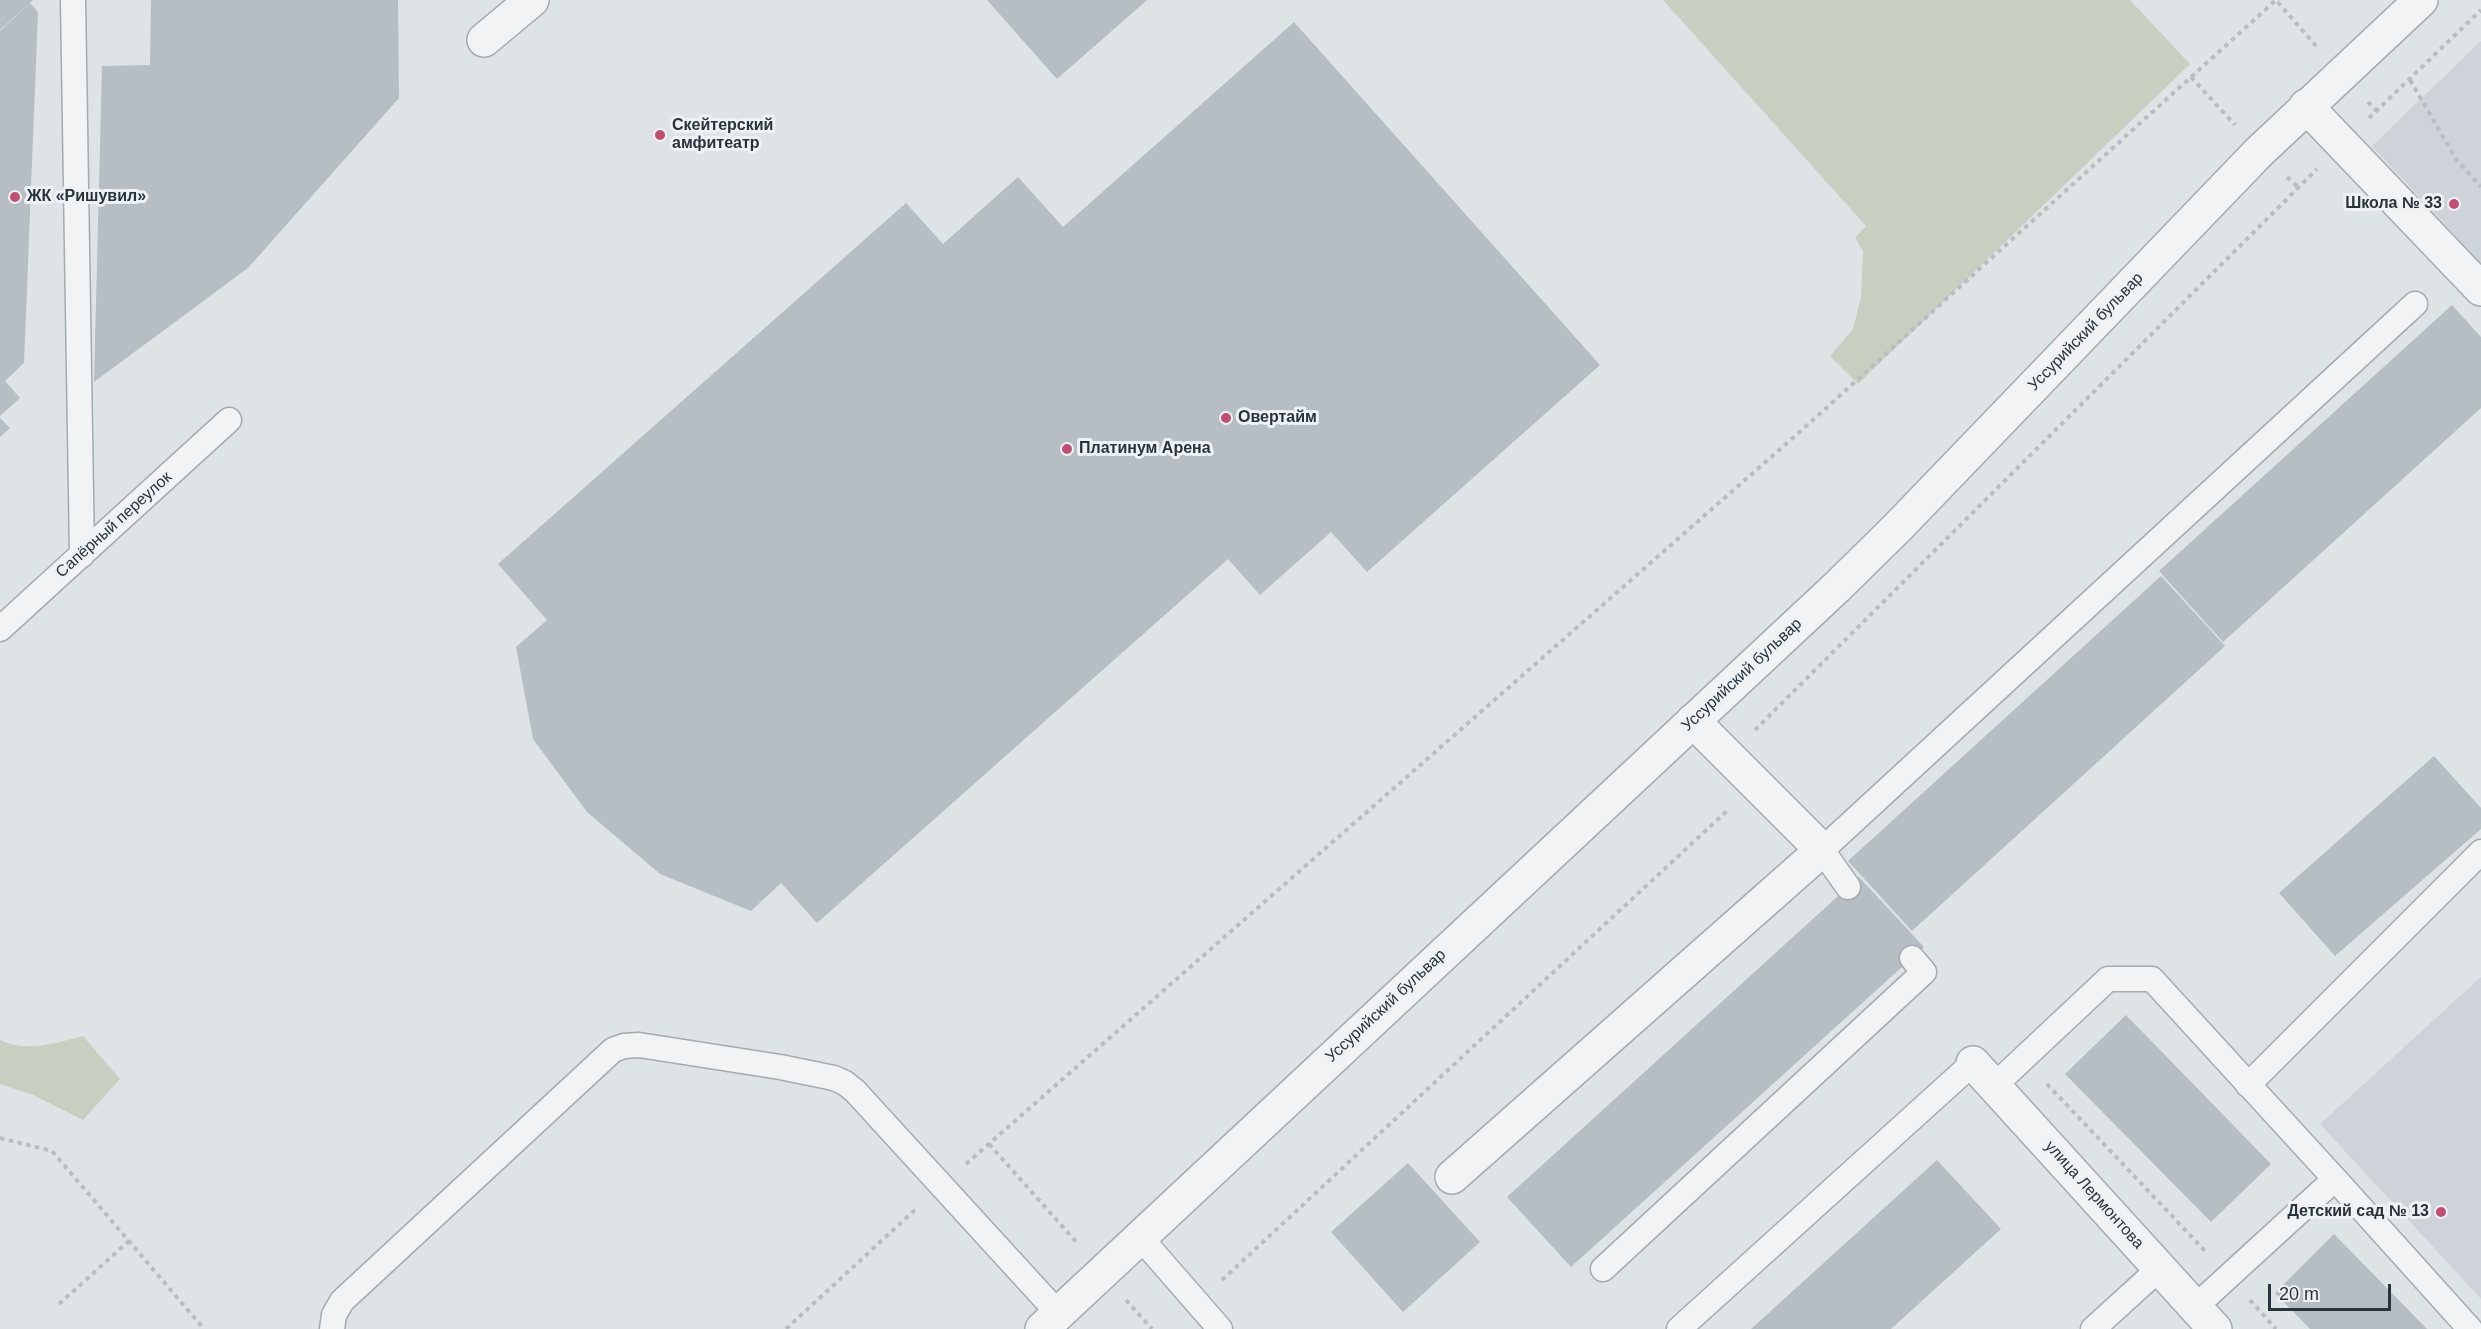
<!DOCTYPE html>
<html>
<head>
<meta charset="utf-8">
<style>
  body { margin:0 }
  #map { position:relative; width:2481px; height:1329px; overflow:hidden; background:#dee3e6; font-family:Helvetica,sans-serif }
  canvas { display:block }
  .scale { position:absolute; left:2268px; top:1284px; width:123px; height:27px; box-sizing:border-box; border:3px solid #29333c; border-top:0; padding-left:8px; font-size:18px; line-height:21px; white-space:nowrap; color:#29333c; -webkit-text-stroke:4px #eef2f4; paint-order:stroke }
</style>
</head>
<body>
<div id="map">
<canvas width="2481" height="1329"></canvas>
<div class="scale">20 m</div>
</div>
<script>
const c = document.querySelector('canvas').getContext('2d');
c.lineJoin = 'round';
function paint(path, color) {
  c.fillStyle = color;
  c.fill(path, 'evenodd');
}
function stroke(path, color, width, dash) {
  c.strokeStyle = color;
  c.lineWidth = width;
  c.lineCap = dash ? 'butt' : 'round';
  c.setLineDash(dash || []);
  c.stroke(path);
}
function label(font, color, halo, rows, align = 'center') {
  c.font = font + ' Helvetica,sans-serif';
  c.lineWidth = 6;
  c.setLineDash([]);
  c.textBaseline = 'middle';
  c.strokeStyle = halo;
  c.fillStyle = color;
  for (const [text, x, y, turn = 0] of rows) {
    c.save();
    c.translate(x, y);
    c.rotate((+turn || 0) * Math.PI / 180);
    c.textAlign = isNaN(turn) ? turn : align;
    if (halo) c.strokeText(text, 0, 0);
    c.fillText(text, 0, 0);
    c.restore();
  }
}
const built = new Path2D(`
  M2481,41V263L2372,146Z
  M2481,977V1299L2320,1124Z`);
const green = new Path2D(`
  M1663,0H2130L2190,64L1858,384L1830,356L1853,329L1861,297L1863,251L1855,238L1866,226Z
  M83,1036L120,1079L83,1120L33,1095L0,1084V1040C28,1053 55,1043 83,1036Z`);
const building = new Path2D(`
  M0,0H33L0,30Z
  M151,0H398L399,98L248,268L94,382L102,66L150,65Z
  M987,0H1147L1057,79Z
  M30,3L38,12L24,363L5,381L20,398L0,416V31Z
  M1294,22L1600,365L1367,572L1331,532L1260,595L1228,559L817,923L781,883L751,911L660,874L587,812L533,739L516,647L547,620L498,564L906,203L943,244L1018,177L1063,227Z
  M2452,305L2481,337V408L2223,642L2159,571Z
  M0,418L10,428L0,437Z
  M2161,576L2225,646L1912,931L1848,861Z
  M2434,756L2481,808V829L2335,956L2279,893Z
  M1859,877L1924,947L1571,1267L1507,1197Z
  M2126,1015L2271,1164L2211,1222L2065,1074Z
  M1937,1160L2001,1229L1891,1329H1751Z
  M1408,1163L1480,1242L1403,1312L1331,1232Z
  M2334,1234L2427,1329H2310L2275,1293Z`);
const path = new Path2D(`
  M2191,77L2235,125
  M2410,80L2456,159L2481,187
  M2368,102L2377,111
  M2369,118L2481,10
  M2287,177L2298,187
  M1755,730L2317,169
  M2047,1084L2207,1253
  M0,1138L52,1151L204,1329
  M989,1144L1078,1244
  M966,1164L1803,429L2276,0L2316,46
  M1222,1280L1729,809
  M1126,1300L1152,1329
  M2250,1300L2276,1329
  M59,1304L129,1241
  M786,1329L918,1207`);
const service = new Path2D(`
  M73,0L82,555
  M0,629L229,420
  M1848,887L1822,850L2415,304
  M1995,1085L2108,979H2152L2335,1179
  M2248,1085L2481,852
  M1139,1236L1220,1329
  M1603,1269L1924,972L1912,958
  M2195,1307L2335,1179L2470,1329
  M332,1329L334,1315L342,1301L613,1050L624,1046L639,1045L780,1067L834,1078L845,1083L855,1091L887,1126L1058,1313
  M1679,1329L1973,1063
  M2093,1329L2160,1268`);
const minor = new Path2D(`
  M484,40L532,0
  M2306,106L2481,289
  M1973,1063L2215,1329
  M1452,1177L1822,850L1693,721`);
const tertiary = new Path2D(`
  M1042,1329L1837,587L1897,528L2259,152L2421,0`);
const markers = [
  [660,135,6,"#c14e73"],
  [15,197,6,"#c14e73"],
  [2454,204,6,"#c14e73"],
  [1226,418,6,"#c14e73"],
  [1067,449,6,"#c14e73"],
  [2441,1212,6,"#c14e73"]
];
const poiNames = [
  ["Скейтерский",672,126],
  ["амфитеатр",672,144],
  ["ЖК «Ришувил»",27,197],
  ["Школа № 33",2442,204,"right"],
  ["Овертайм",1238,418],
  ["Платинум Арена",1079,449],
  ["Детский сад № 13",2429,1212,"right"]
];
const streetNames = [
  ["Уссурийский бульвар",2086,332,-46],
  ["Сапёрный переулок",114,525,-42],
  ["Уссурийский бульвар",1742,675,-43],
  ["Уссурийский бульвар",1386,1006,-43],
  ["улица Лермонтова",2094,1195,48]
];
paint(built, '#cdd3d8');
paint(green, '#c7d0c0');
paint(building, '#b6bdc3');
stroke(service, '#a4abb0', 27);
stroke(minor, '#a4abb0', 36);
stroke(tertiary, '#a4abb0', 36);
stroke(path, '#b9bdc1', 4, [4.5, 4.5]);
stroke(service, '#f1f3f5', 24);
stroke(minor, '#f1f3f5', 33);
stroke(tertiary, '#f1f3f5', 33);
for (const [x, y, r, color] of markers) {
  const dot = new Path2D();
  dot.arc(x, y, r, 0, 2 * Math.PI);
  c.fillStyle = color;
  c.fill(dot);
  stroke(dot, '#eef2f4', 2);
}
label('bold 16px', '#29333c', '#eef2f4', poiNames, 'left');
label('16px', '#29333c', '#eef2f4', streetNames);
</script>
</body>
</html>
